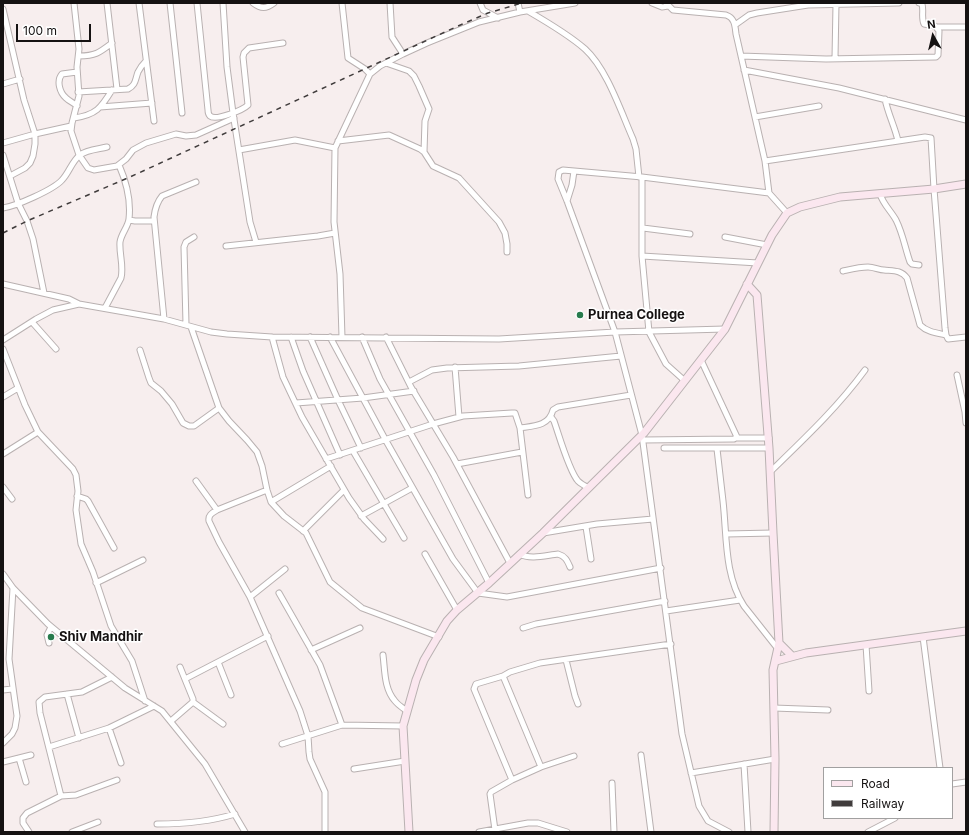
<!DOCTYPE html>
<html>
<head>
<meta charset="utf-8">
<style>
  body { margin:0 }
  #map { position:relative; width:969px; height:835px; overflow:hidden; background:#f7eeee; font-family:Inter,sans-serif }
  canvas { display:block }
  .frame { position:absolute; inset:0; border:4px solid #151212; pointer-events:none }
  .legend { position:absolute; left:823px; top:767px; width:130px; height:52px; box-sizing:border-box; background:#fff; border:1px solid #a1a0a0; margin:0; padding:5px 7px; list-style:none; font-size:12px; color:#151212 }
  .legend li { display:flex; align-items:center; gap:8px; height:20px }
  .legend b { width:20px; border:1px solid #a1a0a0 }
  .north { position:absolute; left:913px; top:16px; width:40px; height:40px; -webkit-text-stroke:3px #fff; paint-order:stroke; rotate:352deg; font-size:11px; font-weight:700; line-height:16px; text-align:center; color:#151212 }
  .north::after { content:''; display:block; margin:auto; width:14px; height:18px; background:#151212; clip-path:polygon(50% 0,100% 100%,50% 72%,0 100%) }
  .scale { position:absolute; left:16px; top:24px; width:75px; height:18px; box-sizing:border-box; border:2px solid #151212; border-top:0; padding-left:5px; font-size:12px; line-height:14px; white-space:nowrap; color:#151212; -webkit-text-stroke:3px #fff; paint-order:stroke }
</style>
</head>
<body>
<div id="map">
<canvas width="969" height="835"></canvas>
<div class="frame"></div>
<ul class="legend">
<li><b style="height:5px;background:#fbe7ef"></b>Road</li>
<li><b style="height:5px;background:#403c3c"></b>Railway</li>
</ul>
<div class="north">N</div>
<div class="scale">100 m</div>
</div>
<script>
const c = document.querySelector('canvas').getContext('2d');
c.lineJoin = 'round';
function stroke(path, color, width, dash) {
  c.strokeStyle = color;
  c.lineWidth = width;
  c.lineCap = dash ? 'butt' : 'round';
  c.setLineDash(dash || []);
  c.stroke(path);
}
function label(font, color, halo, rows, align = 'center') {
  c.font = font + ' Inter,sans-serif';
  c.lineWidth = 3;
  c.setLineDash([]);
  c.textBaseline = 'middle';
  c.strokeStyle = halo;
  c.fillStyle = color;
  for (const [text, x, y, turn = 0] of rows) {
    c.save();
    c.translate(x, y);
    c.rotate((+turn || 0) * Math.PI / 180);
    c.textAlign = isNaN(turn) ? turn : align;
    if (halo) c.strokeText(text, 0, 0);
    c.fillText(text, 0, 0);
    c.restore();
  }
}
const street = new Path2D(`
  M74,3L79,49L77,67L79,96L72,123L71,131L79,155L88,168L94,170L117,166L126,159L133,150L146,143L176,134L186,136L196,135L234,118
  M107,3L117,89
  M139,3L154,121
  M170,3L182,113
  M197,3L208,110C208,112 209,115 210,116C216,121 243,110 248,105L243,57L244,53L249,48L283,43
  M223,3L227,67L233,113L250,222L256,242
  M253,3C261,9 266,9 274,3
  M342,3L348,58L365,69L370,74
  M390,3L392,37L403,54
  M480,3L483,10L498,18
  M518,3L520,12
  M652,3L662,7L668,6
  M666,3L673,10L726,15C735,18 735,26 736,34L765,161L769,193L787,213
  M3,9L24,100L35,134V144L33,156L30,163L25,168L10,176
  M528,11C547,22 569,35 585,49C607,69 621,112 633,139L636,149L639,177
  M735,25L749,15L757,13L808,5L899,3
  M936,27H966
  M79,56C95,56 99,53 112,43
  M741,56L826,59L936,57L938,55L939,31L935,26L924,24C921,18 924,10 922,4L919,3
  M835,58L836,4
  M386,63L409,71L414,76L419,86L429,109L425,121L424,152
  M744,70L839,88L966,120
  M77,72L62,74C56,81 60,93 66,98C69,101 74,103 77,106
  M3,84L20,79
  M78,92L128,89C136,85 135,80 138,72C140,68 143,64 146,61
  M885,99C888,114 895,127 898,141
  M100,107L152,103
  M755,117L819,106
  M74,118C96,115 101,108 112,90
  M338,141L389,135L420,149L424,152L433,166L459,178L499,222L505,233L507,244V252
  M3,143L35,134L71,126
  M239,150L295,140L335,148
  M3,155L18,203L27,221L33,239L44,293
  M765,161L925,137L931,138L934,189L945,328L946,335L948,339L966,337
  M642,177V256L649,332L666,364L685,381
  M880,194C883,204 891,211 896,220C903,234 905,248 910,262L912,264L919,265
  M567,201L572,185L574,171
  M3,208C16,206 53,190 62,180C69,173 72,161 80,155C86,150 99,149 107,147
  M129,220L135,221H154
  M643,228L690,234
  M725,237L767,245
  M226,246L318,236L335,233
  M642,256L758,263
  M843,271C852,269 860,267 868,267C874,267 879,270 884,270C894,271 901,270 907,278L920,325C927,332 937,333 946,335
  M3,284L69,299L79,304
  M105,308L121,278C124,266 119,254 120,242C121,234 128,227 129,219C131,201 126,181 119,165
  M164,319L154,217C155,209 157,202 162,196L196,182
  M32,322L56,349
  M186,324L184,247L186,242L194,237
  M191,327L219,408L229,421L247,440L257,452L262,466L267,490L271,502L284,516L306,533L330,582L362,608L439,637
  M272,337L283,377L302,417L349,498L364,519L383,539
  M291,337L303,371L340,455
  M310,337L338,400L361,448
  M330,337L385,439L453,559L478,593L507,597L661,568
  M342,337L340,274L334,222L335,148L370,74L380,66L403,54L427,43L479,22L520,12L575,3
  M362,337L380,379L434,475L489,583
  M386,337L411,387L453,457L510,563
  M3,340L36,319L53,310L79,304L164,319L211,332L227,334L272,337L499,339L615,332L725,329
  M3,349L25,405L38,432L73,469L76,475L78,491L76,510L81,544L93,572L111,626L132,661L145,701
  M140,350L149,378L151,383L161,391L172,404L183,423L189,426H194L219,408
  M455,367L459,417
  M957,375L965,412L966,423
  M409,382L432,370L447,368L519,366L621,356
  M3,397L18,388
  M296,403L363,398L414,391
  M551,417L554,421C559,435 569,471 578,481C581,484 585,486 589,488
  M520,428C534,426 549,426 553,410L558,407L631,395
  M736,438H769
  M643,440L734,439L737,437L701,360
  M664,448H769
  M717,449C719,466 721,483 723,501C727,536 724,575 744,606L778,649
  M353,451L404,538
  M3,454L38,432
  M326,459L433,424L463,416L512,413H515L520,428L528,495
  M457,464L522,452
  M771,471C804,439 838,407 865,370
  M196,481L217,510C212,513 208,515 209,521L219,542L250,597L300,711L308,736L309,752L310,759L325,792V832
  M3,487L12,499
  M77,496L86,499L88,501L114,548
  M271,502L331,466
  M217,510L267,490
  M361,516L412,488
  M586,527L591,559
  M303,531L344,490
  M543,533L597,524L653,519
  M726,534L773,533
  M425,554L457,610
  M520,554C530,560 547,555 558,554C565,556 567,560 570,567
  M3,574L13,588L48,624L125,688L162,711L205,764L245,832
  M96,583L143,560
  M279,593L320,665L342,725
  M250,597L285,569
  M666,611L740,600
  M523,628L536,624L665,601
  M923,637L940,768
  M49,643L47,635L51,627
  M866,645L869,691
  M311,650L360,628
  M383,655C385,670 384,689 395,701C398,705 403,708 407,711
  M566,660L575,696L578,704
  M218,662L231,695
  M503,676L541,767
  M185,679L268,636
  M3,690L12,689
  M67,694L79,738
  M193,702L223,724
  M774,708L828,710
  M171,721L193,702V699L180,667
  M109,728L121,763
  M3,743L12,734L15,728L17,716L9,659L13,588
  M282,744L342,725L403,726
  M49,747L109,728L154,706
  M641,755L651,832
  M19,758L26,782
  M3,762L31,755
  M744,764L748,832
  M354,769L405,761
  M691,773L775,759
  M512,780L474,689L476,684L503,676L510,672L540,663L671,644
  M612,783L614,832
  M952,784L966,782
  M61,796L40,713L39,702L45,697L82,692L112,677
  M157,824C184,824 209,822 235,814
  M495,830L490,794L491,792L512,780L541,767L574,756
  M29,832L23,823V818L27,813L61,796L76,795L117,780
  M72,832L98,822
  M479,832L528,823H538L567,832
  M729,832L708,821L699,806L682,734L642,435L615,332L567,201L558,179L559,172L563,170L642,177L769,193
  M868,832L895,818`);
const secondary = new Path2D(`
  M747,284L757,295L769,448L773,533L779,643L773,670L775,759L774,832
  M779,643L792,656
  M776,661L806,653L966,631
  M409,832L403,726L416,680L424,660L447,621L457,610L489,583L543,533L644,433L725,329L772,235L787,213L800,207L840,197L934,189L966,184`);
const rail = new Path2D(`
  M3,233L27,221L130,177L458,26L488,13L522,3`);
const markers = [
  [580,315,4,"#277b4d"],
  [51,637,4,"#277b4d"]
];
const poiNames = [
  ["Purnea College",588,315],
  ["Shiv Mandhir",59,637]
];
stroke(street, '#b9b1b1', 7);
stroke(secondary, '#b9b1b1', 9);
stroke(street, '#fff', 5);
stroke(secondary, '#fbe7ef', 7);
stroke(rail, '#403c3c', 1.5, [5, 5]);
for (const [x, y, r, color] of markers) {
  const dot = new Path2D();
  dot.arc(x, y, r, 0, 2 * Math.PI);
  c.fillStyle = color;
  c.fill(dot);
  stroke(dot, '#fff', 1.5);
}
label('bold 13px', '#151212', '#fff', poiNames, 'left');
</script>
</body>
</html>
